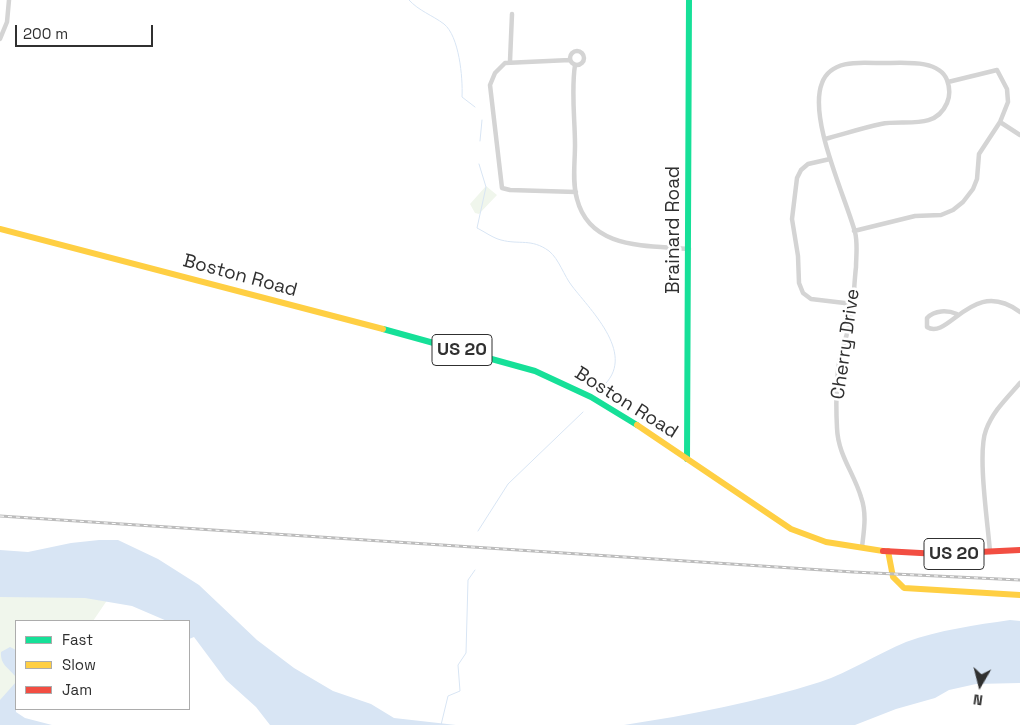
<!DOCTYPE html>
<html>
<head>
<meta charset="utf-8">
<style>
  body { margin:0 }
  #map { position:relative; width:1020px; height:725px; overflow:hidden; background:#fff; font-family:"Space Grotesk",sans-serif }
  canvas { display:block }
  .legend { position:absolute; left:15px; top:620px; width:175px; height:90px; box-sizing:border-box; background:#fff; border:1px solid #acacac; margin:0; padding:6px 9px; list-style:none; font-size:15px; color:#303030 }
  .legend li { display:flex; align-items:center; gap:10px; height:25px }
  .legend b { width:25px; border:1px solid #acacac }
  .north { position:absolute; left:955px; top:660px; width:50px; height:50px; -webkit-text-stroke:4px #fff; paint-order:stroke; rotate:188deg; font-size:14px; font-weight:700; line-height:20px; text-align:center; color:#303030 }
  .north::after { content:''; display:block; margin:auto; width:18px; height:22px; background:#303030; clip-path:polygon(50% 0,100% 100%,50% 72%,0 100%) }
  .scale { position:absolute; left:15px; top:25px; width:138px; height:22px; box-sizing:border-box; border:2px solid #303030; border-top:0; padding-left:6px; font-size:15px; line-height:18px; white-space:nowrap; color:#303030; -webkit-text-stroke:4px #fff; paint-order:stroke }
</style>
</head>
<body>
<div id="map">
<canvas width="1020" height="725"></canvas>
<ul class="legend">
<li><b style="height:6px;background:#16e098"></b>Fast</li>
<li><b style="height:6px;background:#ffcf43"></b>Slow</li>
<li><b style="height:6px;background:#f24e42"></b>Jam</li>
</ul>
<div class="north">N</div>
<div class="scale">200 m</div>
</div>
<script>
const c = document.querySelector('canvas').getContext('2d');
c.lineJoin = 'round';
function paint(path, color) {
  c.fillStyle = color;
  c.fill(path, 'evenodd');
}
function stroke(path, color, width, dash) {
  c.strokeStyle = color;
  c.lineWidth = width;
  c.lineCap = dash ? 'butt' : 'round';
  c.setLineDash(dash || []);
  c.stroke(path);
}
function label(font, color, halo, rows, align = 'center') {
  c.font = font + ' "Space Grotesk",sans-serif';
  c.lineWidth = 5;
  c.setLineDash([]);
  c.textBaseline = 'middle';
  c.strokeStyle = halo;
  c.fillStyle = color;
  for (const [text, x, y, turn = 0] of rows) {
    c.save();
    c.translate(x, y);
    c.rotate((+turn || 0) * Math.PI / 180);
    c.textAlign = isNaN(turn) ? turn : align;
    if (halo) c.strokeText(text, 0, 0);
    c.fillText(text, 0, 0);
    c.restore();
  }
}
const green = new Path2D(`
  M486,186L497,195L479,214L475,213L470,204Z
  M0,591L110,596L93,621H16V691L0,708Z`);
const water = new Path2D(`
  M99,540H118L158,559L199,585L257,640L294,668L333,691L371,704L394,718L456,725H270L256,707L226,680L194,637L189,639V621H167L132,606L85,598L0,597V550L28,552L71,543Z
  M1010,620L1020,621V683L976,684L949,690L935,698L896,709L855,725H624C689,715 757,702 820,682C850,672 877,654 906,642C939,630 976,625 1010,620Z
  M10,647L16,650V677C9,668 0,665 1,652Z
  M16,682V712L25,718L52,725H0V700Z`);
const stream = new Path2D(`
  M409,0C419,11 432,15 444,24C459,36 463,77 462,97L475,107
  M480,141L482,120
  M479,164L486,187L477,228C485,232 493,238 501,240C520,245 531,238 549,251C559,259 564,276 572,286C592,312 638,356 602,387
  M478,531L508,484L583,412
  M441,725L448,696L460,691L458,665L466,653L468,580L475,570`);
const street = new Path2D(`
  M0,39L7,22L9,0
  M570 58a7 7 0 1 1 14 0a7 7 0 1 1-14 0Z
  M570,60L505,63L495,73L490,85L502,188L510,190L576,192
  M510,61L512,14
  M575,65C571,91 575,120 575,145C575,163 572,182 577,199C590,250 647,245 689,249
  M1000,122L1020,135
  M825,139C844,134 862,128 881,124C904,119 935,131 947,103C950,96 950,88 947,80C938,57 897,64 876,63C857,62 830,61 822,83C808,118 845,196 855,232C858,244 856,256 856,267C854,284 854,301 851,317C848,335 840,352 838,370C836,389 836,409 837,428C838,455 854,473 861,497C867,514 864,530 862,547
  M830,159L808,164L801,170L797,178L792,219L798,256L799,283L803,293L811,299L853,304
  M854,231L915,216L941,215L953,210L963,202L973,189L977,179L979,154L1000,122L1008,102L1007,89L997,70L948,82
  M957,314C947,310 935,310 927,318V327C949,341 972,276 1020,312
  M990,552C988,524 977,453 986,430C993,411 1007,398 1020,383`);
const fast = new Path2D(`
  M383,329L535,371L591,397L637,425
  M687,459L689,0`);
const slow = new Path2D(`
  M0,229L383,329
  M637,425L791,529L826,542L883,551
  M888,551L893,577L904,588L1020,595`);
const jam = new Path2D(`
  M883,551L939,554L1020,550`);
const rail = new Path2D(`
  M0,516L853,572L1020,580`);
const shields = [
  [462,350,60],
  [954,554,60]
];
const shieldNames = [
  ["US 20",462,350],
  ["US 20",954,554]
];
const streetNames = [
  ["Brainard Road",674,230,-90],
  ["Boston Road",240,276,15],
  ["Cherry Drive",846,344,-82],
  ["Boston Road",626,403,32]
];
paint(green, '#f0f6ec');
paint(water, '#d8e5f4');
stroke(stream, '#d8e5f4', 1);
stroke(street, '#d4d4d4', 4.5);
stroke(fast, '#16e098', 6);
stroke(slow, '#ffcf43', 6);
stroke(jam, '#f24e42', 6);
stroke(rail, '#bcbcbc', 3);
stroke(rail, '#fff', 1, [4]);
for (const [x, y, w] of shields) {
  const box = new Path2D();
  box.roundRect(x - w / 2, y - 15.5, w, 31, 4);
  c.fillStyle = '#fff';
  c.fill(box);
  stroke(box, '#303030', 1);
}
label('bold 18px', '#303030', null, shieldNames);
label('19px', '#303030', '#fff', streetNames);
</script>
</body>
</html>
